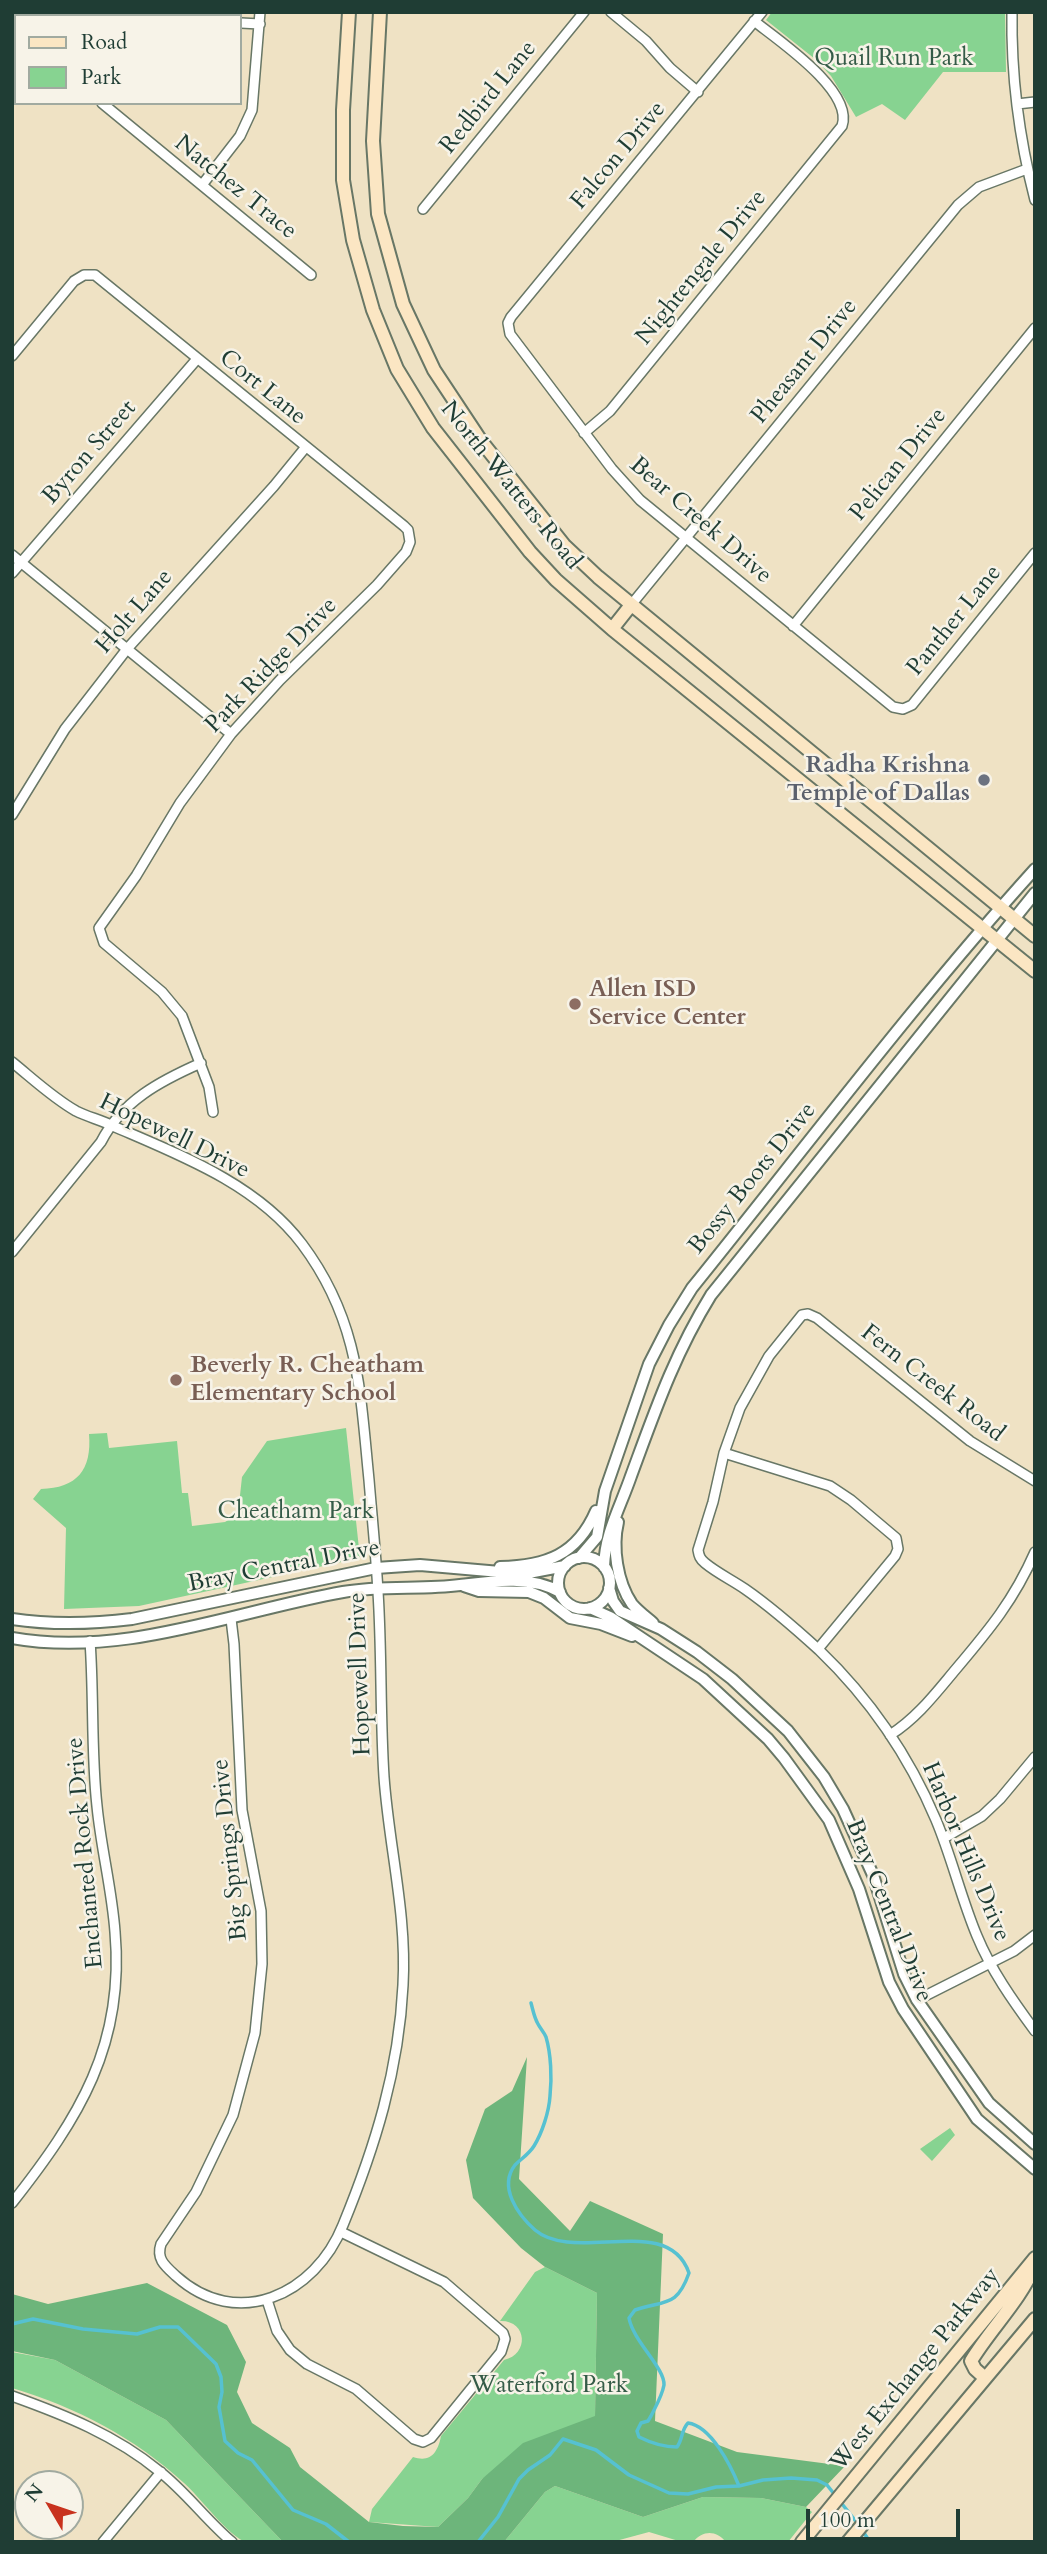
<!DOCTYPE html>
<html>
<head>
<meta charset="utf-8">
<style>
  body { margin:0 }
  #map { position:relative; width:1047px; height:2554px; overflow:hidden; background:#efe2c4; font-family:Cardo,serif }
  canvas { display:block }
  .frame { position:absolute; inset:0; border:14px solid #1f3d34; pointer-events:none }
  .legend { position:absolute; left:14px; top:14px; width:228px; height:91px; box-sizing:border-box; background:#f7f3e8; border:2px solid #a1aaa0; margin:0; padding:9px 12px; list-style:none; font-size:21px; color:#1f3d34 }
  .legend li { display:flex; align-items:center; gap:14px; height:35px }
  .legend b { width:35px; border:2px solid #a1aaa0 }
  .north { position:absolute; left:14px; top:2470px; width:70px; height:70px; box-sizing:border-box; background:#f7f3e8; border:2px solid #a1aaa0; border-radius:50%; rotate:309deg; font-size:19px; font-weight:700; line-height:28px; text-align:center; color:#1f3d34 }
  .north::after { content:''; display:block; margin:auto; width:24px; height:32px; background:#c8321e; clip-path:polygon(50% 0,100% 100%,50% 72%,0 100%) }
  .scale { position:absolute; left:806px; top:2509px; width:154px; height:32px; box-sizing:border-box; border:4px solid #1f3d34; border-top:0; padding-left:9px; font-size:21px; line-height:24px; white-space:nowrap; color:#1f3d34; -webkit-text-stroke:5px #f7f3e8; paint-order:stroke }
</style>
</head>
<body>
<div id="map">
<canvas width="1047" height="2554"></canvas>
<div class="frame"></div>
<ul class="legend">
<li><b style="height:9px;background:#fbe6c3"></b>Road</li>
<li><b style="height:19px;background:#87d391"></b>Park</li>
</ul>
<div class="north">N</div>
<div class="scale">100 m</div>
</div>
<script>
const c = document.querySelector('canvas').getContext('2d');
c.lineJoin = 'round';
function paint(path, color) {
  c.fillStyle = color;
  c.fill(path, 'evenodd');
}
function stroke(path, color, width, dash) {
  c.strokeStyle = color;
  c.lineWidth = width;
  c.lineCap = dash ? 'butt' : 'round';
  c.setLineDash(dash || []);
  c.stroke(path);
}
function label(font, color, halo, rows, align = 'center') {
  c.font = font + ' Cardo,serif';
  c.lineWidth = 5;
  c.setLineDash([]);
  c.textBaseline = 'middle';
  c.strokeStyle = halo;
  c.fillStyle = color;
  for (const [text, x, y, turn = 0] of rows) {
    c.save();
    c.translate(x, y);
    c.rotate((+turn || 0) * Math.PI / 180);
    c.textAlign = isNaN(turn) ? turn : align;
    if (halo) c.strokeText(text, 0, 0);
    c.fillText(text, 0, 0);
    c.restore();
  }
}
const green = new Path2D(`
  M772,12H1005L1006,72H943L905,120L882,104L856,117L831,76L815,59L766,20Z
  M346,1428L360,1558L139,1606L64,1609L66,1528L33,1499L41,1489C77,1488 92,1470 89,1434L107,1433L109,1448L177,1441L182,1493H188L192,1526L225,1522L238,1514L242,1477L267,1441Z
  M950,2128L955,2135L932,2161L920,2149Z
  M545,2267L597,2293L595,2417L482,2479L468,2498L438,2527L369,2522L372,2509L413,2457C431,2463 438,2452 441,2436L504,2360C530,2354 527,2320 500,2321L535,2272Z
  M12,2352L55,2360L166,2420L283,2542C272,2542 256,2545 246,2542C229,2537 199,2496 184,2483C135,2438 76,2407 12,2388Z
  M555,2486L643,2517L703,2497L761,2498L806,2507L812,2512L788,2542H726C716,2530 703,2530 693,2542H682L649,2532L612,2542H504L545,2492Z`);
const forest = new Path2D(`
  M527,2057L519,2179L570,2231L590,2201L663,2234L655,2421L737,2452L845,2466L806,2507L761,2498L703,2497L643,2517L555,2486L545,2492L504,2542H283L166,2420L55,2360L12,2351V2294L48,2304L147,2283L227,2325L246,2362L237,2392L252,2423L290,2448L300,2467L369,2522L403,2526L438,2527L468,2498L482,2479L523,2443L595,2416L597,2293L545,2267L521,2248L473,2198L466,2160L485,2109L512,2091Z`);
const stream = new Path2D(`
  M531,2003C533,2010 534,2017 538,2024C540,2028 544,2032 546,2037C551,2054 552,2078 550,2096C549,2112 542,2133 534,2146C529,2154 521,2159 515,2165C498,2187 518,2215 535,2230C575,2264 668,2212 689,2273C677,2307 666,2300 635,2310L629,2318C633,2341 665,2368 664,2385C662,2396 656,2406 651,2416L648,2421L641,2423L637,2431L639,2437C651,2443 663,2447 677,2447C683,2439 681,2430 688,2423C711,2426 731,2466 739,2486
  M12,2324L33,2319L83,2329L137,2334L160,2327H178L216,2364L221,2377L222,2392L219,2407L225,2441L238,2453L252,2460L293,2510L326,2524L349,2542
  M862,2530L870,2542
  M478,2542L498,2517L519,2479L528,2470L550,2455L563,2439L596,2450L629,2475L669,2493L688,2494L716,2487L739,2486L763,2480L791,2478L817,2480L827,2485L858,2524`);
const minor = new Path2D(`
  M611,12L646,41L670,68L698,92
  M762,12L511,317L508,323L510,334L612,469L640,500L893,707L903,709L912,705L1035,553
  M1012,12C1011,75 1019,138 1035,200
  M241,23L260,24
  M12,29L16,32
  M102,103L311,275
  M1017,104L1035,102
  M202,185L240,136L252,110L260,12
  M423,209L584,12
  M12,356L74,281L84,275H95L404,526L408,530L410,542L406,552L377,585L280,680L231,734L180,803L136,876L99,928L104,943L162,992L182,1016L209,1087L213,1112
  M584,433L610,411L842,126C854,91 778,40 754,21
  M12,555L231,734
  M12,573L197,359
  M631,605L958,205L979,187L1027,169
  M793,626L1035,328
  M12,815L65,729L127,649L274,486L305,448
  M12,1062C33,1079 53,1098 76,1111C88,1117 101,1120 113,1126C180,1155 257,1184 302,1244C359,1320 360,1390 369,1480C372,1517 376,1555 378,1592C382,1654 380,1715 384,1777C389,1847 407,1914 403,1985C399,2070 375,2147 343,2225C315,2295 237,2331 176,2276C165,2266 156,2259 161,2244L196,2192L233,2115L255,2033L262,1964L261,1911L242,1810L234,1644L231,1619
  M12,1252L101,1142C122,1101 160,1081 201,1063
  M724,1453L830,1486L851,1500L896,1538L898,1549L895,1556L818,1649
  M1035,1481L970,1441L817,1318L808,1314L802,1315L769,1356L740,1408L724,1453L713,1502L698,1550C699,1556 700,1559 705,1563C717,1573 732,1580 745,1589C771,1607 796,1629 819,1650C869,1698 909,1756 936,1820C952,1858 961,1898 977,1936C991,1970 1013,2001 1035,2031
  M890,1735C917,1718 935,1694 956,1669C989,1630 1014,1600 1035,1552
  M944,1838L982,1816L1000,1799L1035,1757
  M917,2000L1014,1951L1035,1935
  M12,2203C79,2118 125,2045 115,1932C112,1890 101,1848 97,1806C91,1752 94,1696 90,1641
  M267,2300L277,2331L290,2350L307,2364L356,2389L414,2439L423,2442L431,2438L501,2352L505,2339L503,2333L444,2282L341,2232
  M12,2396C65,2415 115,2435 159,2471C186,2492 206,2520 232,2542
  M103,2542L161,2472`);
const tertiary = new Path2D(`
  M618,1522C612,1547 617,1582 632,1604C638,1611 646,1617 653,1623
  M558 1583a26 26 0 1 1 52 0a26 26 0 1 1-52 0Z
  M579,1558L597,1537L605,1491L649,1364L669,1325L692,1288C805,1148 914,1003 1035,869
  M500,1567C546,1566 577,1555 596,1511
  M604,1567C605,1533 620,1508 631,1476C655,1411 674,1355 711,1295L1035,893
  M464,1586L479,1591L529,1592L544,1598L570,1618L601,1624L632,1636
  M609,1588L613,1601L620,1611L661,1629L697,1652L732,1679L788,1731L824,1777L843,1809L873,1875L904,1974L917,2000L989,2103L1035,2144
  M590,1608L610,1617L703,1679L768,1739L784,1758L829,1820L859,1889L889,1982L903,2009L977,2119L1035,2169
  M12,1619C52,1625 92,1624 132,1619L376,1568L420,1565L523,1574L565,1566
  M12,1638C124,1658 235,1611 343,1592C382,1585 422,1590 460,1585C492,1581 531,1575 560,1592`);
const secondary = new Path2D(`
  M349,12L343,110V180L353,240L373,310L397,369L433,428L530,552L556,580L612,629L1035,971
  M380,12L373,141L378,214L403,304L434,370L481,441L564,545L598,577L1035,936
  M612,629L631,605
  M985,2378L975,2369L971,2361C991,2328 1020,2301 1035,2265
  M802,2542L1035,2258
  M848,2542L1035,2319`);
const markers = [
  [984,780,7,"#6b7280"],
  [575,1004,7,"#8d6e63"],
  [176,1380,7,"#8d6e63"]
];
const parkNames = [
  ["Quail Run Park",894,59],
  ["Cheatham Park",296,1512],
  ["Waterford Park",549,2386]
];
const streetNames = [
  ["Redbird Lane",489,98,-51],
  ["Falcon Drive",619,156,-50],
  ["Natchez Trace",235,188,39],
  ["Nightengale Drive",702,268,-51],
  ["Pheasant Drive",805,362,-51],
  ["Cort Lane",262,388,39],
  ["Byron Street",90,453,-49],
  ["Pelican Drive",899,465,-51],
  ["North Watters Road",510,486,51],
  ["Bear Creek Drive",700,521,41],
  ["Holt Lane",135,612,-49],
  ["Panther Lane",955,621,-51],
  ["Park Ridge Drive",272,666,-46],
  ["Hopewell Drive",174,1137,26],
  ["Bossy Boots Drive",753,1179,-51],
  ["Fern Creek Road",932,1384,38],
  ["Bray Central Drive",284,1567,-11],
  ["Hopewell Drive",361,1674,-92],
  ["Big Springs Drive",231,1850,-96],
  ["Harbor Hills Drive",965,1852,67],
  ["Enchanted Rock Drive",86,1853,-95],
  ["Bray Central Drive",888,1911,68],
  ["West Exchange Parkway",916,2370,-51]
];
const worshipNames = [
  ["Radha Krishna",970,766],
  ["Temple of Dallas",970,794]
];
const educationNames = [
  ["Allen ISD",589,990],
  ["Service Center",589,1018],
  ["Beverly R. Cheatham",190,1366],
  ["Elementary School",190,1394]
];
paint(green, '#87d391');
paint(forest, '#6db57b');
stroke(stream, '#56c1d1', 3.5);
stroke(minor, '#687766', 12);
stroke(tertiary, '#687766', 14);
stroke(secondary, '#687766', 16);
stroke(minor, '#fff', 9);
stroke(tertiary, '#fff', 10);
stroke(secondary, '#fbe6c3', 12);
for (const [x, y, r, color] of markers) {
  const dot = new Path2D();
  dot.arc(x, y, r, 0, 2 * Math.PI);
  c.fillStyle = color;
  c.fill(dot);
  stroke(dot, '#f7f3e8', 2.5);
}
label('24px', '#345b47', '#f7f3e8', parkNames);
label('24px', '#1f3d34', '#f7f3e8', streetNames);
label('bold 24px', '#5b616d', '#f7f3e8', worshipNames, 'right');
label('bold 24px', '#785e54', '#f7f3e8', educationNames, 'left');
</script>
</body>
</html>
